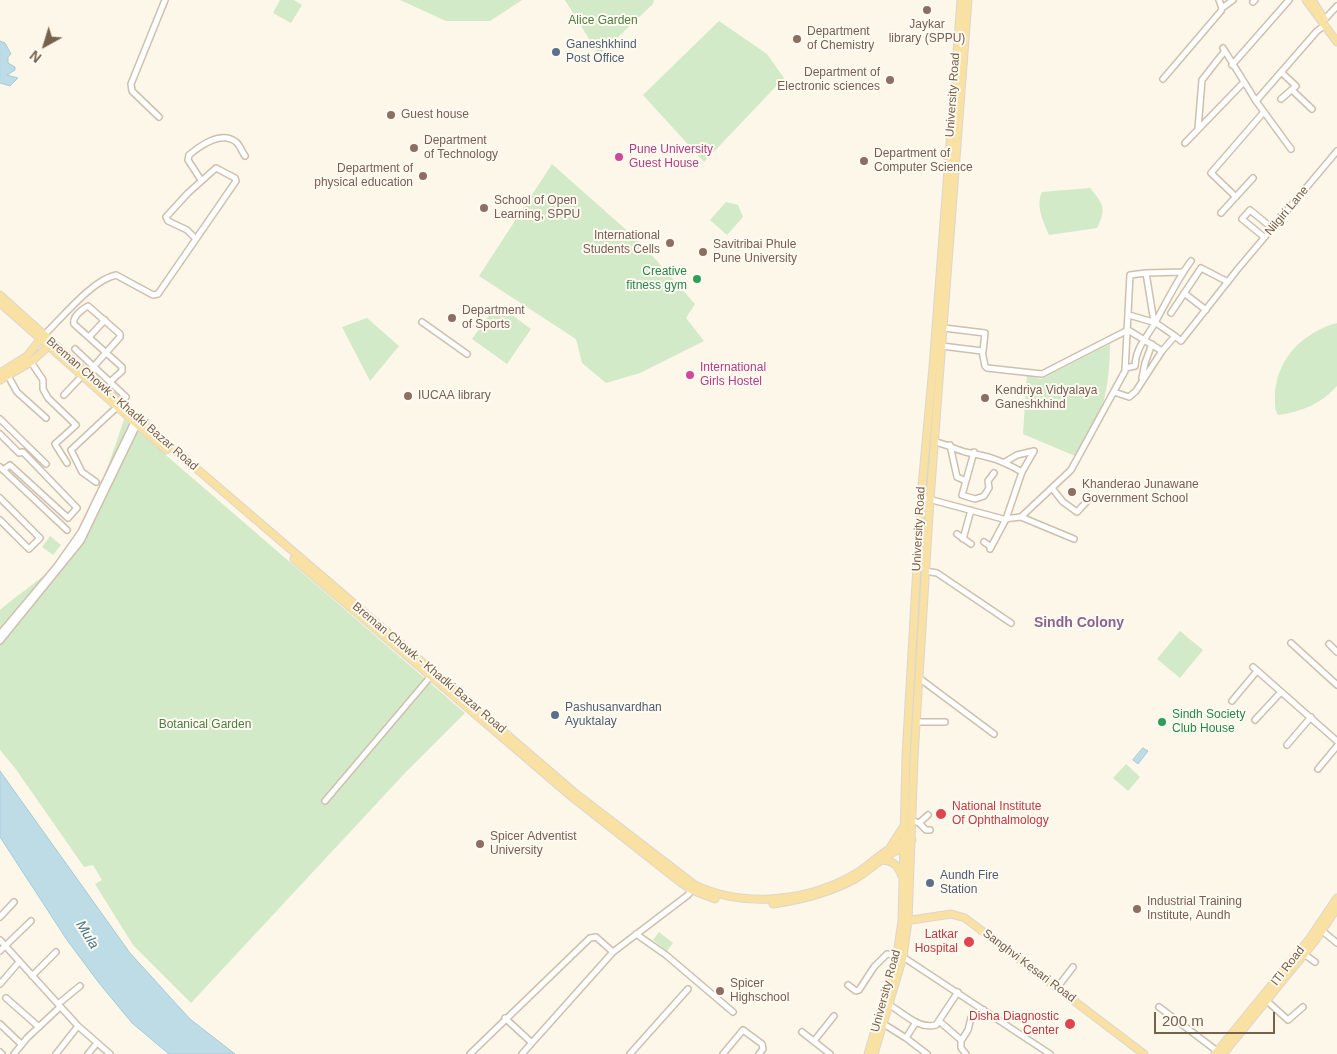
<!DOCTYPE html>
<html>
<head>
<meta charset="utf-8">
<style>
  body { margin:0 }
  #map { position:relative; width:1337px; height:1054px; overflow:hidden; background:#fcf7e9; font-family:Arial,sans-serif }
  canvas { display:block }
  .north { position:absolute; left:20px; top:20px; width:50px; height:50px; -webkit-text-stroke:4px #fffaf0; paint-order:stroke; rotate:219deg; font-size:14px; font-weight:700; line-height:20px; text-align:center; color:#77604c }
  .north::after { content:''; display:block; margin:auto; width:18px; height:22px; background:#77604c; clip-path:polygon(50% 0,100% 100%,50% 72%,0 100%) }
  .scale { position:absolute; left:1154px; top:1012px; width:121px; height:22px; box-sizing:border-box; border:2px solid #77604c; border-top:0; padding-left:6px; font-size:15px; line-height:18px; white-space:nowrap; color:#77604c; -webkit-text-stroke:4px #fffaf0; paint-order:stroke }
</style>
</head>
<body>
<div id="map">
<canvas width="1337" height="1054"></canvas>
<div class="north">N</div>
<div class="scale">200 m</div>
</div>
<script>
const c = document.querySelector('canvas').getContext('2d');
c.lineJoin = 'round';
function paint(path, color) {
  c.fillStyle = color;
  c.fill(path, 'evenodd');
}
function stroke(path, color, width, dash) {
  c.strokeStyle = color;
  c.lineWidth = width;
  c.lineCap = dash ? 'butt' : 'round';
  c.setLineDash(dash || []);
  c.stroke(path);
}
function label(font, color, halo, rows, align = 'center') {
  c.font = font + ' Arial,sans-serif';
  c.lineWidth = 4;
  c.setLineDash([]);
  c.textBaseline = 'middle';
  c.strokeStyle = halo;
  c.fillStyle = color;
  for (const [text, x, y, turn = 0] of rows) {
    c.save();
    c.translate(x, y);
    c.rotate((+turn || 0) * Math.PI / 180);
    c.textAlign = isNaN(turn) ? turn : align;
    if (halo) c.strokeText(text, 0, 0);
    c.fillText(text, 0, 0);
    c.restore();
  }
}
const green = new Path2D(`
  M280,0H294L302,5L291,23L273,13Z
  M400,0H522L490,21H446Z
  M565,0H654L653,4L599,55Z
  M719,21L767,54L784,78L704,162L643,95Z
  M552,164L641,243L695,304L686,318L704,341L640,373L606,383L582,363L576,339L479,276Z
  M1090,188C1103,204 1107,208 1097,228L1049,235C1044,223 1035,206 1042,192Z
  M726,202L738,205L743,217L727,235L710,220Z
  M497,304L531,329L507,364L472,339Z
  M367,318L399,346L370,381L342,327Z
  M1337,323V386C1321,404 1301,412 1278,415C1274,409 1275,400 1275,392C1278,357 1304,332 1337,323Z
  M1110,344C1110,381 1103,430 1075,456L1023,434L1027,375L1041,379Z
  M124,419L465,713L405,773L191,1003L133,945L95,884L102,880L93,865L84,867L15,768L0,750V610C16,596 35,584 51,569C84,537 110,463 124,419Z
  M50,536L61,545L53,555L42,547Z
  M1180,631L1203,650L1180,678L1157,659Z
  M1126,764L1140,777L1128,791L1113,778Z
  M659,932L673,943L667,951L653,940Z`);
const water = new Path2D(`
  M0,41L5,43L11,54L8,57V63L15,67V70L7,75L18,78L10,86L0,83Z
  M1143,748L1148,751L1138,764L1133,760Z
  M0,771L130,953L190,1019L235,1054H169L132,1023L99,983L67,940L0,837Z`);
const minor = new Path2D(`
  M1253,2L1255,0
  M1222,8L1233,0
  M1324,20L1337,6
  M1223,48L1256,101L1291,149
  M1232,65L1289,0
  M1281,72L1296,86L1281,99
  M1163,79L1221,11L1222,8L1219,0
  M1292,90L1312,109
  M1256,101L1317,31L1324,26
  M159,117L132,91L131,84L165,0
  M1198,129L1202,80L1224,52
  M1185,143L1244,82
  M201,180L188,160L189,155C200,146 221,130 236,142C240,145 242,152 245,156
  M1236,197L1211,173L1263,113
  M1221,213L1253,178
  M1264,237L1242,219L1250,210L1272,228
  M1146,273L1183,272
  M1184,293L1206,310
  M1171,313L1201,268L1228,282
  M422,322L467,354
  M944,328L985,333L983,351
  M44,335C62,318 92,280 116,275L153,295L158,294L236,181L235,178L216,168L188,193L166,217L168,221L187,230L195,238
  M1175,336L1181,341L1237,270L1337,151
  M89,337L105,320
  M942,346L982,351L985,366L987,368L1042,374L1128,330L1162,351L1175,336L1156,323L1129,315
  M75,349L126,397
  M31,362L43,380V389L48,398L76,425L55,444L67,463
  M1125,368L1135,366C1136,346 1147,338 1156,321C1167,301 1177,280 1191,261
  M7,374L17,392L46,418
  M87,374L120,337V334L88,306C82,309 72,317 74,324L122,367V371L111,381
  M1142,378L1145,363L1152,344
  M1114,392L1129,397L1136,391L1162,351
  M64,395L82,376
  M0,419L46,464
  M0,434L19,453L23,452L77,508L68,518L10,465L3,470
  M935,442C945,444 955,449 965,452C990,457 999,459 1022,472L1006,519L990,549
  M950,445L957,477L966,481
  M974,452L962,495L975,499L984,496L989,488L988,481L994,473
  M1005,462L1017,455L1034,451
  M0,467L67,530
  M1022,472L1034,451
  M96,482L82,472L71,450L117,407
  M1052,488L1063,502L1077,512L1089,499
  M921,497L1003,519L1021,517L1071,470L1125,371L1130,275L1146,273L1154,322
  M0,498L40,538L29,549L0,520
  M1021,517L1074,539
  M957,534L971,544
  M963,539L971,510
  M984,542L991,547
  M925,571L937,573L1011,623
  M0,634L57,566L81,532L134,422
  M0,641L81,541L137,425
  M1291,643L1337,685
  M1329,644L1337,652
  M1253,667L1337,741
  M919,678L994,734
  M1232,701L1257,671
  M1255,720L1281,692
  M917,722H945
  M1287,745L1311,717
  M1318,769L1337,746
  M325,801L431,676
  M911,820L919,823L928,815
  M919,823L926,830H930
  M0,917L14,902
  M1320,929L1337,943
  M636,934L666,955L733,1012
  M0,940L78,1026L110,1054
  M0,951L31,921
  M1304,954L1315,962
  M903,957L1050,1054
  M32,976L56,952
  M0,984L19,962
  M848,985L856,991L859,990L874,967L887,954L897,955
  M1057,988L1073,967
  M6,998L39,1027
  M1267,1001L1288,1020L1303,1007
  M886,1003C902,1011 917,1030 936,1025L958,992
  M58,1004L80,986
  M1159,1007L1217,1051
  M505,1018L532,1043
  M939,1021L961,1040V1048L966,1054
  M882,1023L906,1038L916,1022
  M0,1024L21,1044
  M802,1032L830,1054
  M906,1038L927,1054
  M814,1041L834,1016
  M961,1041L968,1030L971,1018L984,1010
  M0,1052L2,1054
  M14,1054L27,1038L60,1007
  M56,1054L78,1026
  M88,1054L97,1043
  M470,1054L590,938L596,937L613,952
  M522,1054L613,952L688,895L693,888
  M630,1054L688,989
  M723,1054L743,1030L762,1044L763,1049L759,1054`);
const major = new Path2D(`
  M1306,0L1337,42
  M1312,0L1324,19
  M0,295L120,403L575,793L695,885C745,909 813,901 860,871C876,860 891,843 912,840
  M0,303L166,450
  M0,373L27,356L43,336
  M0,380L31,362L52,343
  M294,559L572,797L680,882L692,890L715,899
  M891,846L904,826
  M883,860C894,861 898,866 902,876
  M773,904C801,900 829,893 855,879C873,869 890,848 911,847
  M905,921L951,914L965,918L1144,1054
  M868,1054L897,955L902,921L906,756L921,497L933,367L961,0
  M874,1054L903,957L908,921L914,757L930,499L968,0
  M1215,1054L1310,938L1337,898
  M1223,1054L1315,941L1337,908`);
const markers = [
  [927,10,5,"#8d6e63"],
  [797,39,5,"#8d6e63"],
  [556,52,5,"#5c6f8a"],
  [890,80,5,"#8d6e63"],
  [391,115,5,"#8d6e63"],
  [414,148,5,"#8d6e63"],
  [619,157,5,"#d1479c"],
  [864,161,5,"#8d6e63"],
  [423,176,5,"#8d6e63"],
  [484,208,5,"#8d6e63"],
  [670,243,5,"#8d6e63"],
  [703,252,5,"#8d6e63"],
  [697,279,5,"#2e9e5b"],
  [452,318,5,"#8d6e63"],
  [690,375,5,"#d1479c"],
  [408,396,5,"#8d6e63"],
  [985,398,5,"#8d6e63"],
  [1072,492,5,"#8d6e63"],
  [555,715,5,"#5c6f8a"],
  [1162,722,5,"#2e9e5b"],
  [941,814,6,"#e0444e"],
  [480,844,5,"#8d6e63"],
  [930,883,5,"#5c6f8a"],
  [1137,909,5,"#8d6e63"],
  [969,942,6,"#e0444e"],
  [720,991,5,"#8d6e63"],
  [1070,1024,6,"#e0444e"]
];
const parkNames = [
  ["Alice Garden",603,21],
  ["Botanical Garden",205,725]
];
const educationNames = [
  ["Jaykar",927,25,"center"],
  ["library (SPPU)",927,39,"center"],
  ["Department",807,32],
  ["of Chemistry",807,46],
  ["Department of",880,73,"right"],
  ["Electronic sciences",880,87,"right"],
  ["Guest house",401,115],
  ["Department",424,141],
  ["of Technology",424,155],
  ["Department of",874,154],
  ["Computer Science",874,168],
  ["Department of",413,169,"right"],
  ["physical education",413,183,"right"],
  ["School of Open",494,201],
  ["Learning, SPPU",494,215],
  ["International",660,236,"right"],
  ["Students Cells",660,250,"right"],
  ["Savitribai Phule",713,245],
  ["Pune University",713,259],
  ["Department",462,311],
  ["of Sports",462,325],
  ["Kendriya Vidyalaya",995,391],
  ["Ganeshkhind",995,405],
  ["IUCAA library",418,396],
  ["Khanderao Junawane",1082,485],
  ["Government School",1082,499],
  ["Spicer Adventist",490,837],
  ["University",490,851],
  ["Industrial Training",1147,902],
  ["Institute, Aundh",1147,916],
  ["Spicer",730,984],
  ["Highschool",730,998]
];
const serviceNames = [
  ["Ganeshkhind",566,45],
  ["Post Office",566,59],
  ["Pashusanvardhan",565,708],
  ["Ayuktalay",565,722],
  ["Aundh Fire",940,876],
  ["Station",940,890]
];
const streetNames = [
  ["University Road",953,95,-86],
  ["Nilgiri Lane",1287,211,-50],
  ["Breman Chowk - Khadki Bazar Road",122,404,41],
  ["University Road",919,529,-87],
  ["Breman Chowk - Khadki Bazar Road",429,668,40],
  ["Sanghvi Kesari Road",1029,966,37],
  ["ITI Road",1288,966,-52],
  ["University Road",886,991,-75]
];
const hotelNames = [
  ["Pune University",629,150],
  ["Guest House",629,164],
  ["International",700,368],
  ["Girls Hostel",700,382]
];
const leisureNames = [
  ["Creative",687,272],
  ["fitness gym",687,286],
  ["Sindh Society",1172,715,"left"],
  ["Club House",1172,729,"left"]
];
const healthNames = [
  ["National Institute",952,807,"left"],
  ["Of Ophthalmology",952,821,"left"],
  ["Latkar",958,935],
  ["Hospital",958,949],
  ["Disha Diagnostic",1059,1017],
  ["Center",1059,1031]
];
const neighbourhoodNames = [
  ["Sindh Colony",1079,623]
];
const waterNames = [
  ["Mula",87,935,58]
];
paint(green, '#d2eac7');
paint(water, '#bddce6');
stroke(water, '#a3cbd8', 1);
stroke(minor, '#cfbfae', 8);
stroke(major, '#dcd6d0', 9);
stroke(minor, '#fff', 5);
stroke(major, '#f9e1a3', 7);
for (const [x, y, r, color] of markers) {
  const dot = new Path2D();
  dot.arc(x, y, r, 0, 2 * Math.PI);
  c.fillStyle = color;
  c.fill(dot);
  stroke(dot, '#fffaf0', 2);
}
label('12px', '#4f7c44', '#fffaf0', parkNames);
label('12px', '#785e54', '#fffaf0', educationNames, 'left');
label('12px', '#4e5e75', '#fffaf0', serviceNames, 'left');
label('12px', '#77604c', '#fffaf0', streetNames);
label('12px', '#b23c85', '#fffaf0', hotelNames, 'left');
label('12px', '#27864d', '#fffaf0', leisureNames, 'right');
label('12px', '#be3a42', '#fffaf0', healthNames, 'right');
label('bold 14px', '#886593', '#fffaf0', neighbourhoodNames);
label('italic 14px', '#46788a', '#fffaf0', waterNames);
</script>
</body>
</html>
